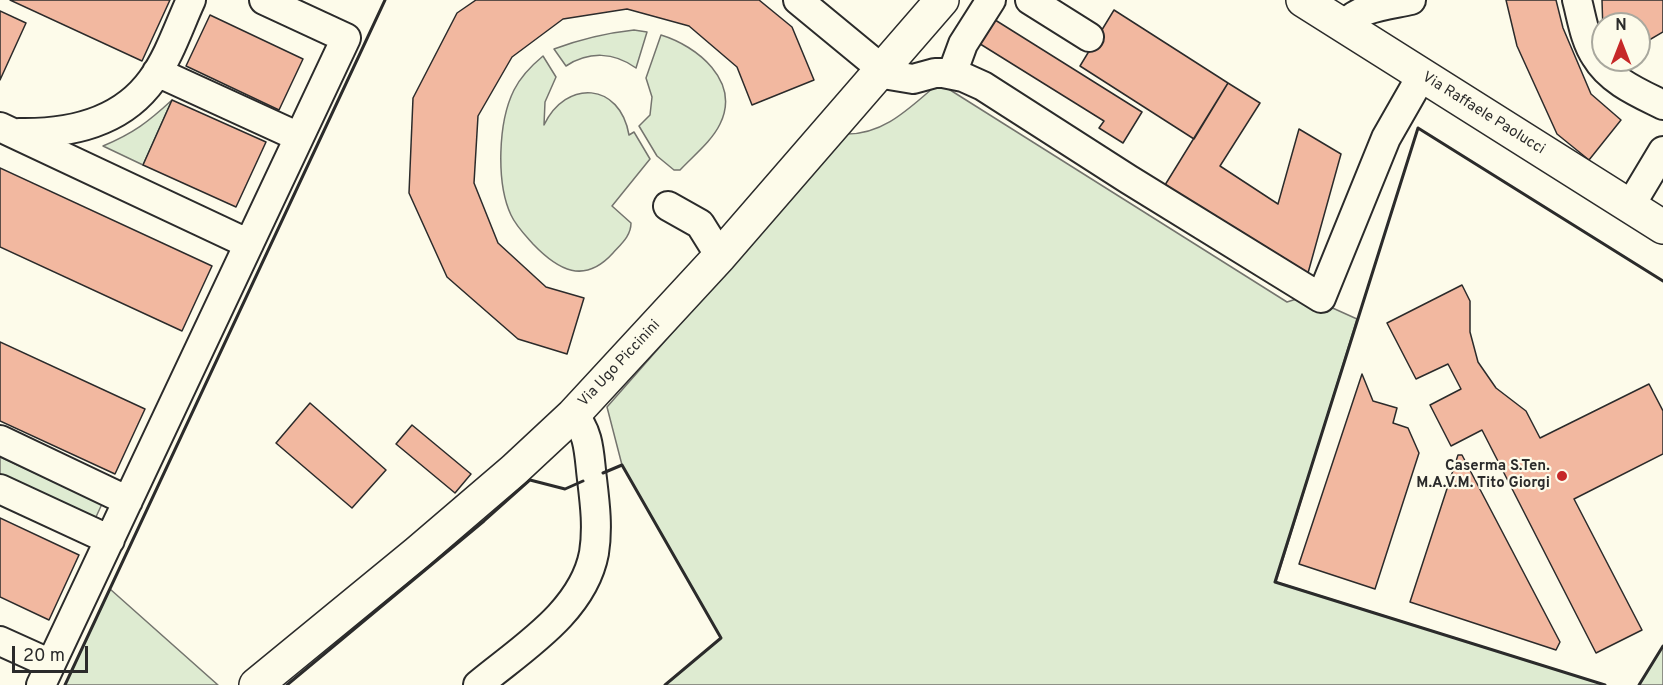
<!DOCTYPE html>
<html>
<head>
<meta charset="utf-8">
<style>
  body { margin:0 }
  #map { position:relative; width:1663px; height:685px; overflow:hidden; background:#fdfbea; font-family:Overpass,sans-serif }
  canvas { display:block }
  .north { position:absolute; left:1591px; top:12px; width:60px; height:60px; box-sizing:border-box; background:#fdfbea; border:2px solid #a9a89e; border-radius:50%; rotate:0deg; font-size:16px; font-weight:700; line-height:24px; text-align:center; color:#2b2b2b }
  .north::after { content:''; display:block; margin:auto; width:21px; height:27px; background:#c62828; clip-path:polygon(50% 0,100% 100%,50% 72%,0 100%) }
  .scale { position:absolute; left:12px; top:646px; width:76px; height:27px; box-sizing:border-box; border:3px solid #2b2b2b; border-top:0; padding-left:8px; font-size:18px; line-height:21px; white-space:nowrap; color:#2b2b2b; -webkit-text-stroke:4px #fdfbea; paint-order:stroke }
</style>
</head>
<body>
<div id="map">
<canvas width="1663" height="685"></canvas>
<div class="north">N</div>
<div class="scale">20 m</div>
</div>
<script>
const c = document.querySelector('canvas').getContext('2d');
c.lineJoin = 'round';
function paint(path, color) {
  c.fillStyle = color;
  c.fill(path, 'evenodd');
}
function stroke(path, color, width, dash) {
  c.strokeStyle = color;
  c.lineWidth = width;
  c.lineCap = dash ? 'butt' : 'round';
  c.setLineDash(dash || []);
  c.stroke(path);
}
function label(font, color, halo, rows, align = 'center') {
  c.font = font + ' Overpass,sans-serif';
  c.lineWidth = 4.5;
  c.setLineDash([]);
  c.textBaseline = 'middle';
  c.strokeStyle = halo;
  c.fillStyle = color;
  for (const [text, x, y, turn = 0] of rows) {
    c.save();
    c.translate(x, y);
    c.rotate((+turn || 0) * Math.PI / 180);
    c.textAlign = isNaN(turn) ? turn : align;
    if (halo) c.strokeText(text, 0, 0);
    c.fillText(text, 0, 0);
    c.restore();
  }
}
const green = new Path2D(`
  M634,30L647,32L636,68C614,52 589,51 566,66L554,49C581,39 606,33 634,30Z
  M661,35C697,46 741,81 720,124C712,141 693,156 680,170H674L657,156L639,126L650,115L652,97L646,78Z
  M543,56L556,77L545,102L544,125C566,79 620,82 629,135L634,132L650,159L612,206L631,223C631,236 621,244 613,253C584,285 558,270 533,244C525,235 516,226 511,215C496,183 498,122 514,90C521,76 531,66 543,56Z
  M939,83L1287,302L1306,296L1357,319L1276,582L1605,685H665L721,638L622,465L607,407L847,134C886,134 911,106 939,83Z
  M172,100L143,165L103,146C134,133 148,122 172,100Z
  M0,457L102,504L95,519L0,475Z
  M110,589L218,685H65Z
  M1663,646V685H1639Z`);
const building = new Path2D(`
  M10,0H170L142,61Z
  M476,0H759L792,27L814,80L752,105L737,67L689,26L627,9L563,19L512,57L478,116L474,183L498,243L546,287L584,298L567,354L518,339L447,277L409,193L413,98L457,13Z
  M1506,0H1556L1563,28L1591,94L1621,120L1589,160L1557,134L1517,46Z
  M1602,0H1663V32L1639,46V24H1603V33Z
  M1114,10L1228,83L1194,139L1080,66Z
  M0,11L26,23L0,80Z
  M210,15L303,59L279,110L186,66Z
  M992,18L1142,112L1123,143L1099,128L1104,121L977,42Z
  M1228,83L1260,103L1220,166L1278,204L1299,129L1341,154L1308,273L1165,185Z
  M172,100L266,142L236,207L143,165Z
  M0,168L212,266L182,331L0,247Z
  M1462,285L1470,301V332L1478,362L1496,388L1526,411L1540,438L1649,384L1663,411V454L1574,499L1642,630L1596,653L1482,430L1451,446L1430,405L1461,389L1448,364L1416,379L1387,323Z
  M0,342L145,409L115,474L0,421Z
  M1362,374L1373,401L1397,408L1393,423L1408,428L1419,453L1375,589L1299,564Z
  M310,403L386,470L352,508L276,443Z
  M412,425L471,474L455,493L396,444Z
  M1458,455H1462L1560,642L1556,650L1410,602Z
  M0,518L79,555L49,620L0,597Z`);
const minor = new Path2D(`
  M798,0L889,75L913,79L935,73H943L963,77L983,86L1128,179L1321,298L1386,138L1422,75
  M1030,0L1089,37
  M1577,0C1582,19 1585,41 1596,57C1610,81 1639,93 1663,105
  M1344,26C1357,7 1389,5 1411,0
  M157,72L299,137
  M952,74L963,44L991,0
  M0,127L249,244
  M19,133C70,134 121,123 152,80C169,57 179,26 191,0
  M668,206L700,224L720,256
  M1630,206L1663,151
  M0,440L128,501
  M0,489L110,540
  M0,641L51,664
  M41,685L346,38L264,0
  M478,685C521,649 583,612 594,553C598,528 595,504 592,479C589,456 590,432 573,415`);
const major = new Path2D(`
  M1303,0L1663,227
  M256,685L417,553L514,470L573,415L720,256L942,0`);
const wall = new Path2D(`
  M603,473L622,465L721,638L665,685
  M65,685L385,0
  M287,685L484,521L530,480L565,489L583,481
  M1605,685L1275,582L1418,128L1663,281
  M1639,685L1663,646`);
const markers = [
  [1562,476,6,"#c62828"]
];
const streetNames = [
  ["Via Raffaele Paolucci",1483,114,32],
  ["Via Ugo Piccinini",620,364,-47]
];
const poiNames = [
  ["Caserma S.Ten.",1550,467],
  ["M.A.V.M. Tito Giorgi",1550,484]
];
paint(green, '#deebd1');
stroke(green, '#74746e', 1.5);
paint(building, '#f2b8a0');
stroke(building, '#2b2b2b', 1.5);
stroke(minor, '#2b2b2b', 32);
stroke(major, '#2b2b2b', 36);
stroke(minor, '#fdfbea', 28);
stroke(major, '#fdfbea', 33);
stroke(wall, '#2b2b2b', 3);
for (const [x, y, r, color] of markers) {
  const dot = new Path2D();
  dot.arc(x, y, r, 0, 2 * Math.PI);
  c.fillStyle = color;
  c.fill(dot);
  stroke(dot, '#fdfbea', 2);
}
label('15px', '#2b2b2b', '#fdfbea', streetNames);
label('bold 15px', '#2b2b2b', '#fdfbea', poiNames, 'right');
</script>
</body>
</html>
